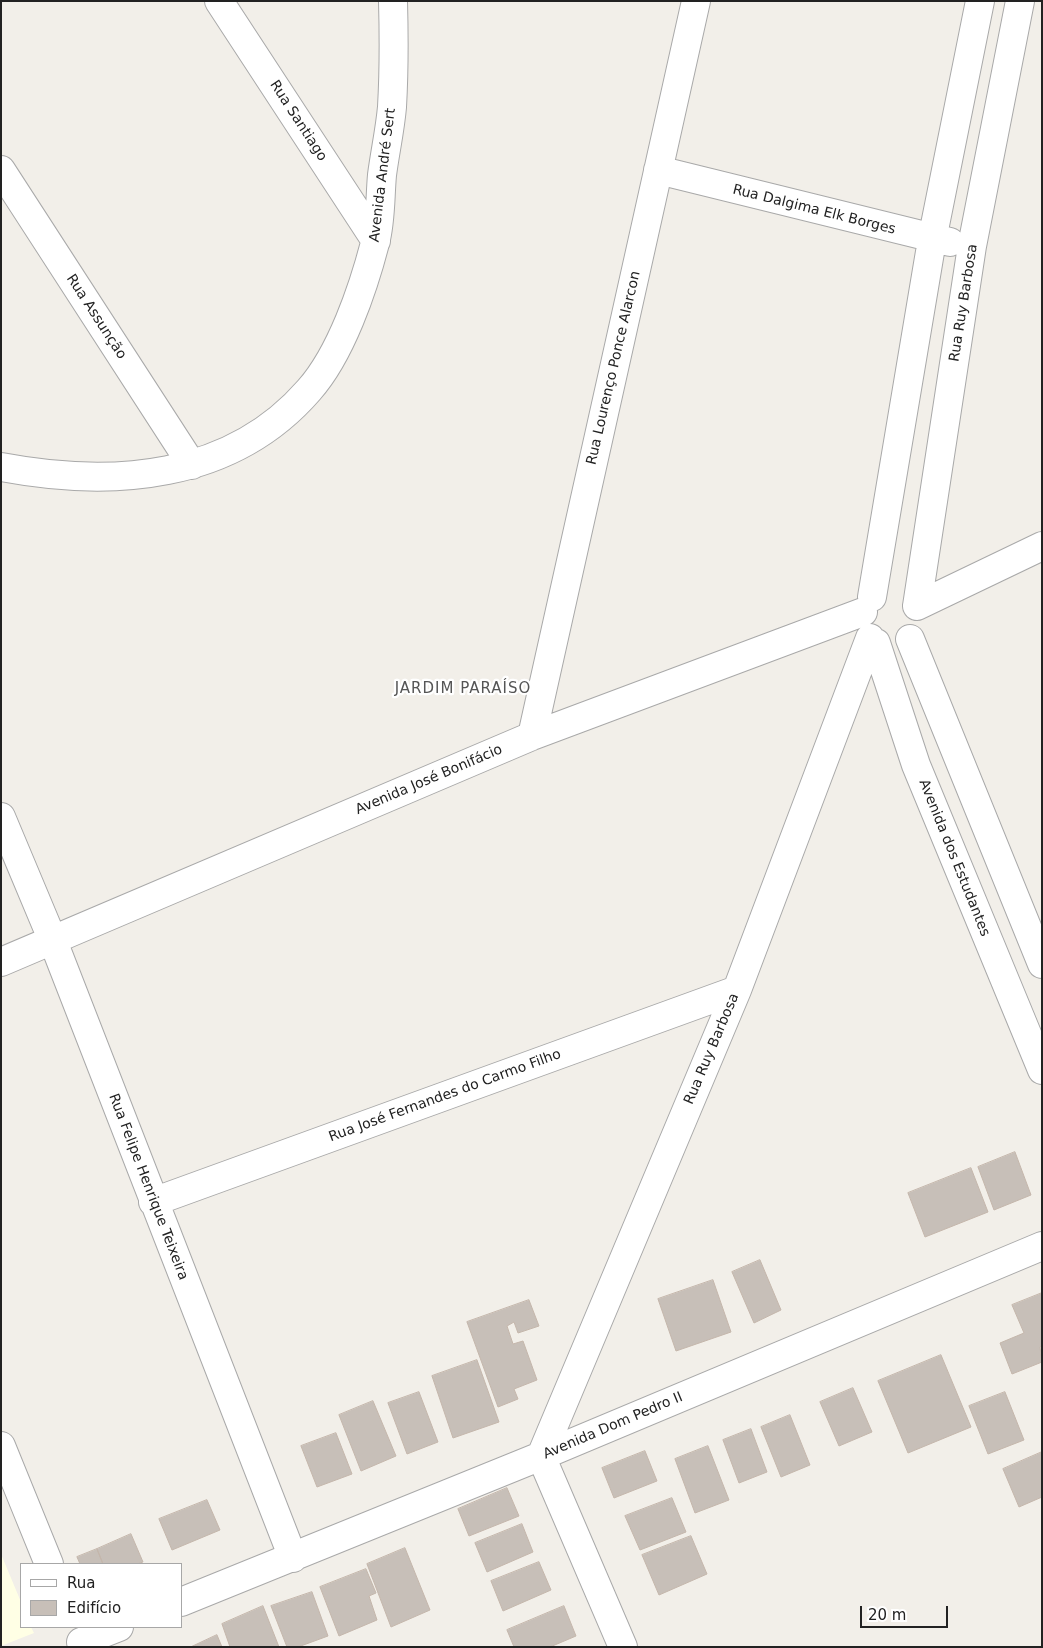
<!DOCTYPE html>
<html>
<head>
<meta charset="utf-8">
<style>
  body { margin:0 }
  #map { position:relative; width:1043px; height:1648px; overflow:hidden; background:#f2efe9; font-family:"DejaVu Sans",sans-serif }
  canvas { display:block }
  .frame { position:absolute; inset:0; border:2px solid #222; pointer-events:none }
  .legend { position:absolute; left:20px; top:1563px; width:162px; height:65px; box-sizing:border-box; background:#fff; border:1px solid #a7a7a7; margin:0; padding:6px 9px; list-style:none; font-size:15px; color:#222 }
  .legend li { display:flex; align-items:center; gap:10px; height:25px }
  .legend b { width:25px; border:1px solid #a7a7a7 }
  .scale { position:absolute; left:860px; top:1606px; width:88px; height:22px; box-sizing:border-box; border:2px solid #222; border-top:0; padding-left:6px; font-size:15px; line-height:18px; white-space:nowrap; color:#222; -webkit-text-stroke:4px #fff; paint-order:stroke }
</style>
</head>
<body>
<div id="map">
<canvas width="1043" height="1648"></canvas>
<div class="frame"></div>
<ul class="legend">
<li><b style="height:6px;background:#fff"></b>Rua</li>
<li><b style="height:14px;background:#c7bfb8"></b>Edifício</li>
</ul>
<div class="scale">20 m</div>
</div>
<script>
const c = document.querySelector('canvas').getContext('2d');
c.lineJoin = 'round';
function paint(path, color) {
  c.fillStyle = color;
  c.fill(path, 'evenodd');
}
function stroke(path, color, width, dash) {
  c.strokeStyle = color;
  c.lineWidth = width;
  c.lineCap = dash ? 'butt' : 'round';
  c.setLineDash(dash || []);
  c.stroke(path);
}
function label(font, color, halo, rows, align = 'center') {
  c.font = font + ' "DejaVu Sans",sans-serif';
  c.lineWidth = 4.5;
  c.setLineDash([]);
  c.textBaseline = 'middle';
  c.strokeStyle = halo;
  c.fillStyle = color;
  for (const [text, x, y, turn = 0] of rows) {
    c.save();
    c.translate(x, y);
    c.rotate((+turn || 0) * Math.PI / 180);
    c.textAlign = isNaN(turn) ? turn : align;
    if (halo) c.strokeText(text, 0, 0);
    c.fillText(text, 0, 0);
    c.restore();
  }
}
const education = new Path2D(`
  M1,1554L21,1602V1627H31L34,1633L1,1646Z`);
const building = new Path2D(`
  M1015,1152L1031,1195L994,1210L978,1167Z
  M971,1168L988,1212L925,1237L908,1193Z
  M760,1260L781,1310L754,1323L732,1272Z
  M713,1280L731,1332L676,1351L658,1299Z
  M1042,1293V1346L1040,1347L1042,1362L1012,1374L1000,1343L1024,1333L1012,1305Z
  M529,1300L539,1326L518,1333L514,1322L507,1326L513,1344L523,1341L537,1380L514,1389L518,1399L498,1407L467,1322Z
  M941,1355L971,1427L908,1453L878,1381Z
  M477,1360L499,1422L453,1438L432,1376Z
  M853,1388L872,1432L839,1446L820,1402Z
  M419,1392L438,1442L407,1454L388,1403Z
  M1005,1392L1024,1440L988,1454L969,1406Z
  M373,1401L396,1456L361,1471L339,1415Z
  M790,1415L810,1465L781,1477L761,1427Z
  M751,1429L767,1472L739,1483L723,1440Z
  M336,1433L352,1474L317,1487L301,1446Z
  M708,1446L729,1500L695,1513L675,1459Z
  M645,1451L657,1481L614,1498L602,1468Z
  M1042,1452V1497L1019,1507L1003,1469Z
  M507,1488L519,1516L469,1536L458,1509Z
  M672,1498L686,1532L640,1550L625,1516Z
  M207,1500L220,1530L172,1550L159,1519Z
  M522,1524L533,1552L487,1572L475,1543Z
  M131,1534L143,1562L137,1564H103L97,1549Z
  M691,1536L707,1574L659,1595L642,1555Z
  M405,1548L430,1610L391,1627L367,1564Z
  M97,1549L103,1564H80L77,1557Z
  M539,1562L551,1590L503,1611L491,1581Z
  M366,1569L376,1593L369,1596L377,1620L339,1636L320,1587Z
  M312,1592L328,1636L298,1647H287L271,1606Z
  M263,1606L279,1647H230L222,1624Z
  M564,1606L576,1636L550,1647H514L507,1630Z
  M217,1635L222,1647H191Z`);
const minor = new Path2D(`
  M219,1L376,241
  M1,170L192,465
  M658,170L950,242
  M1,467C112,488 231,480 309,390C341,354 363,289 375,243C381,221 380,197 382,175C385,152 390,130 392,107C394,72 394,37 393,1
  M872,597L932,240L980,1
  M917,606L972,246L1020,1
  M917,606L1042,546
  M910,639L1042,964
  M876,643L916,765L1042,1070
  M532,736L696,1
  M1,817L53,941L293,1558
  M1,962L532,736L863,612
  M153,1202L737,990
  M1,1446L49,1564
  M181,1602L541,1456L1042,1246
  M81,1642L119,1627
  M623,1647L541,1456L737,990L870,638`);
const streetNames = [
  ["Rua Santiago",298,121,57],
  ["Avenida André Sert",383,175,-83],
  ["Rua Dalgima Elk Borges",814,210,14],
  ["Rua Ruy Barbosa",964,303,-81],
  ["Rua Assunção",96,317,57],
  ["Rua Lourenço Ponce Alarcon",614,368,-77],
  ["Avenida José Bonifácio",429,780,-23],
  ["Avenida dos Estudantes",954,858,68],
  ["Rua Ruy Barbosa",712,1049,-67],
  ["Rua José Fernandes do Carmo Filho",445,1096,-20],
  ["Rua Felipe Henrique Teixeira",148,1187,69],
  ["Avenida Dom Pedro II",613,1426,-23]
];
const neighbourhoodNames = [
  ["JARDIM PARAÍSO",463,689]
];
paint(education, '#ffffe5');
paint(building, '#c7bfb8');
stroke(building, '#c4b6ab', 1);
stroke(minor, '#a9a9a9', 30);
stroke(minor, '#fff', 28);
label('14px', '#222', '#fff', streetNames);
c.letterSpacing = '1px';
label('15px', '#555', '#fff', neighbourhoodNames);
c.letterSpacing = '0px';
</script>
</body>
</html>
